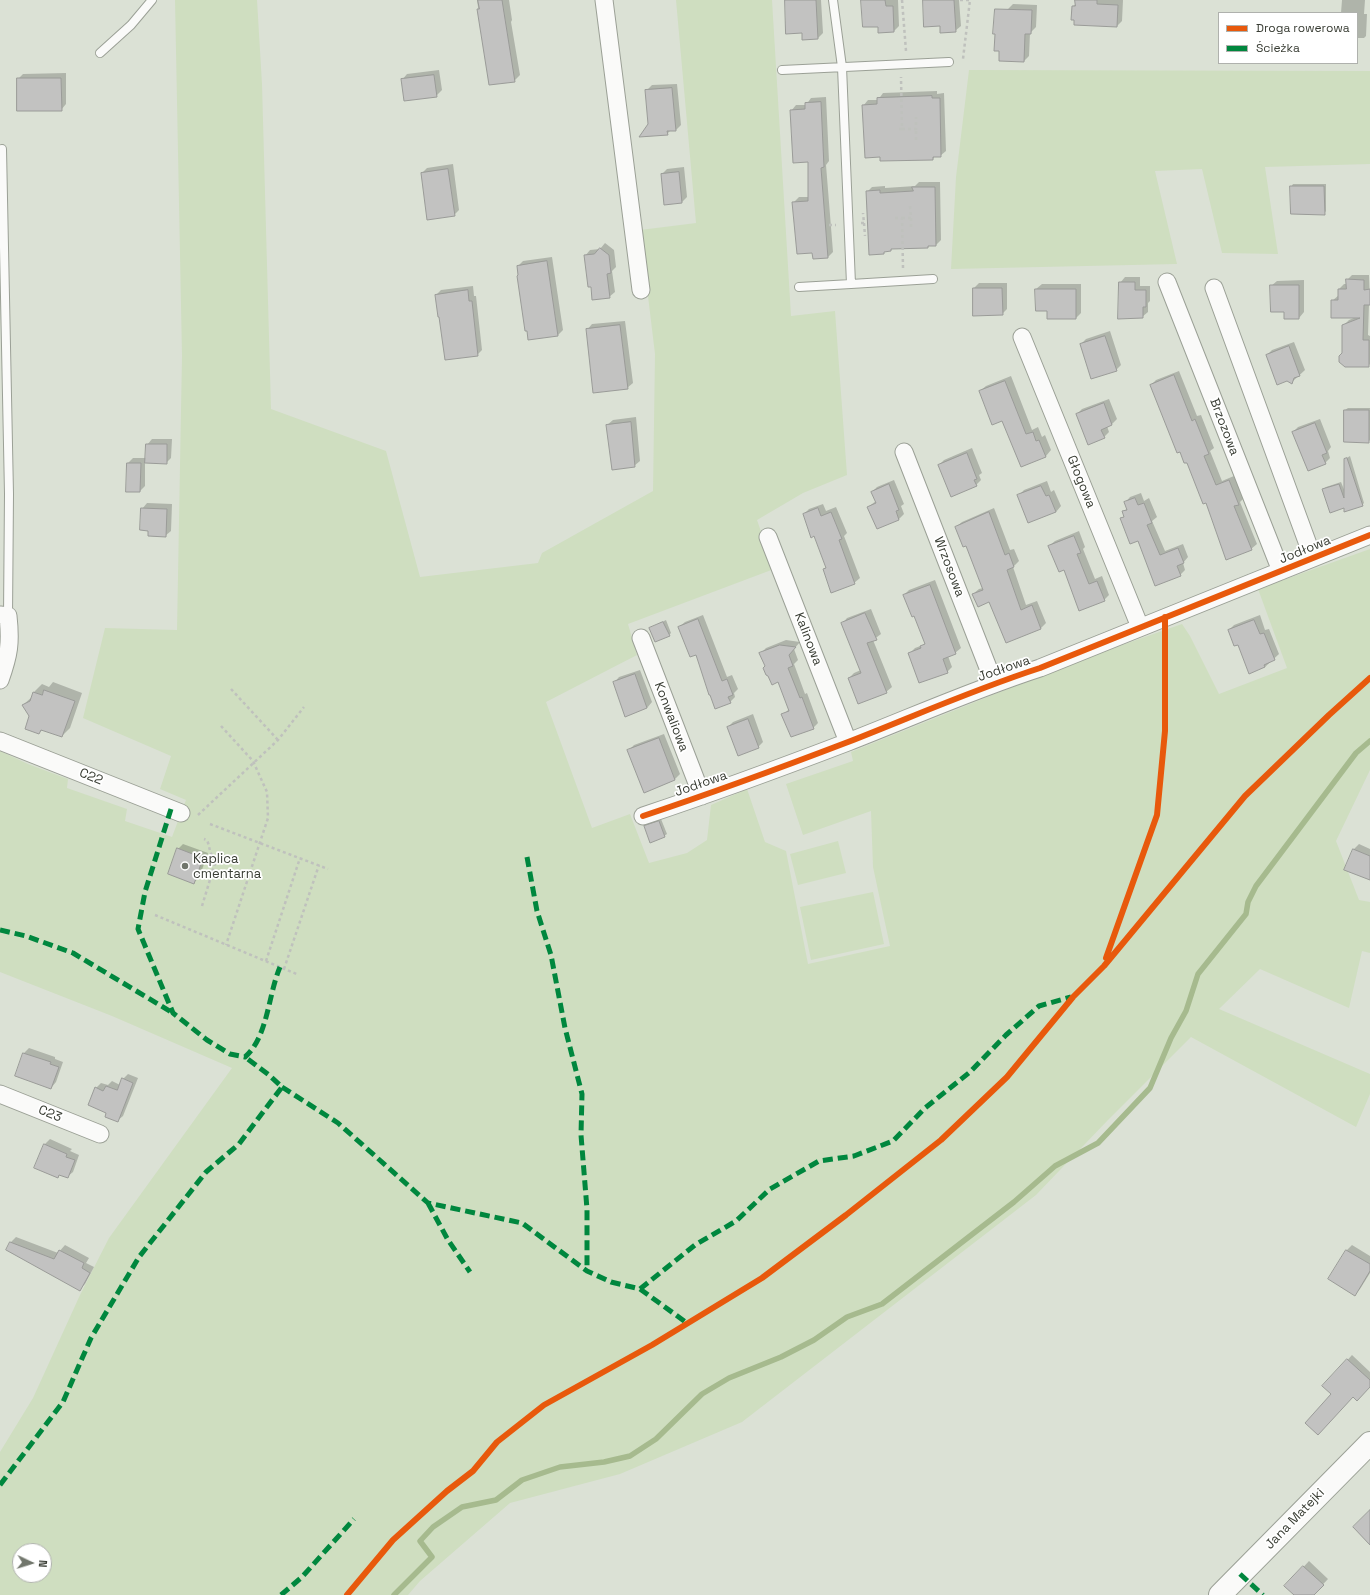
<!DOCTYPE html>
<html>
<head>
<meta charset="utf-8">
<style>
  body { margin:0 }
  #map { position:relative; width:1370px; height:1595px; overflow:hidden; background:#dbe1d5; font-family:"Space Grotesk",sans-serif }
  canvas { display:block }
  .legend { position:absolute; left:1218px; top:12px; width:140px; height:52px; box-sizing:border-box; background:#fff; border:1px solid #afb1ad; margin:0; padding:5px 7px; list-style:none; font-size:12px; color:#383c33 }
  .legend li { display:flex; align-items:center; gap:8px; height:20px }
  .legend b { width:20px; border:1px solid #afb1ad }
  .north { position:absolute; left:12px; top:1543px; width:40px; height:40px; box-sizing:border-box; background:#fff; border:1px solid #afb1ad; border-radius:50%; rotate:94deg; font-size:11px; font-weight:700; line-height:16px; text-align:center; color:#383c33 }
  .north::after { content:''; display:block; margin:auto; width:14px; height:18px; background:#71766c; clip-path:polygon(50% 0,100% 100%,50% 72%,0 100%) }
</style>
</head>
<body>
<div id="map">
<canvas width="1370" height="1595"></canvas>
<ul class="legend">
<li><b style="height:5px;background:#e8590c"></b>Droga rowerowa</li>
<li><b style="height:5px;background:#00873e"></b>Ścieżka</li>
</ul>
<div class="north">N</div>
</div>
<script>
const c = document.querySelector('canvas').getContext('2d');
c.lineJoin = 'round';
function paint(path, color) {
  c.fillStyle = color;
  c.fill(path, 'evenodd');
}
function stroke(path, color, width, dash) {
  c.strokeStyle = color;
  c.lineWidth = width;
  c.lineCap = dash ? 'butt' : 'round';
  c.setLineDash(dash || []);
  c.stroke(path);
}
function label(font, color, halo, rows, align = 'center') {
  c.font = font + ' "Space Grotesk",sans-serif';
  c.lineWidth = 3.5;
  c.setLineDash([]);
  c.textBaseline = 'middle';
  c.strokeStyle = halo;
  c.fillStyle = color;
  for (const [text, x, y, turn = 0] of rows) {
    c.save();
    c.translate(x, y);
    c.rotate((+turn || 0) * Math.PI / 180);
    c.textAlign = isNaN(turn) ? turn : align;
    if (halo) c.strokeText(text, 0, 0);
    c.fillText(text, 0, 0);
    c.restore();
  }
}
const green = new Path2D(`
  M175,0H257L262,84L271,409L386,451L420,577L538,563L542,553L653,491L655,354L640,230L696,223L676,0H772L791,316L835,311L847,475L803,493L757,520L774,569L628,624L637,655L546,702L592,828L630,814L649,863L687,853L707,840L711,805L747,789L765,842L786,851L808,964L890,946L873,867L871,811L803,835L786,784L853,761L851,752L1082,659L1182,624L1190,636L1219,694L1287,668L1258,589L1370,549V770L1336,841L1359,900L1370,902V953L1362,951L1349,1008L1260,969L1219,1009L1370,1074V1094L1356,1127L1191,1037L1108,1120L1036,1195L742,1422L620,1474L510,1503L420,1581L408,1595H0V1452L33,1398L80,1295L109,1238L232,1068L112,1016L0,972V751L28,764L68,779L67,788L127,809L125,821L172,837L186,800L160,789L171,756L83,718L105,628L177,630L182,356ZM20,1551H44V1575H20Z
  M969,70L1370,71V164L1265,167L1278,254L1222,253L1202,169L1155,171L1177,264L951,269L956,177Z
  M838,841L846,873L798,885L790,854Z
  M873,892L884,944L811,960L800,907Z`);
const shadow = new Path2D(`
  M477,0H509L512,20L511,22L520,75L514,81L489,84Z
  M786,0H821L823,33L818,38L803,32Z
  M862,0H898L899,26L894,31L879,26Z
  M924,0H959L961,26L955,31L941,25Z
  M1076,0H1123L1122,21L1117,26L1073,6L1076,4Z
  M1342,0H1365L1364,14H1367L1366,36L1364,38H1357V13H1330H1341Z
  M1013,4L1037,5L1036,27L1030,33L1029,56L1024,61L1007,10Z
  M439,70L442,90L436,96L402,80L407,74Z
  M66,73V104L61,110L18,79L23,74Z
  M677,84L681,125L676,130H671L667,134L649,125L646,91L652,85Z
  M937,91V94L944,93L946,151L940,156H935L933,159L881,156L863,106L868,100H878L883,93Z
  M826,97L829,161L826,165L833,252L828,257L813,252L793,203L799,197H808L809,161L791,111L796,105H806L811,98Z
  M453,164L459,210L454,215L422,173L427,168Z
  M684,167L687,197L682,202L662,174L667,169Z
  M919,182H940L941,240L936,245H930L928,247L893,248L891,250H886L883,253L867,192L872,187L885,186V188L915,186Z
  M1293,184H1326V211L1324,214L1291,187Z
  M605,243L614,250L616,267L612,271L615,292L609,297L585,256L590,250L600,249Z
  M552,257L563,330L558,335L529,339L518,266L523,261Z
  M1352,275H1369L1370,304H1369L1368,335L1370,336V364L1368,366L1343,326L1349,320L1356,317L1332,301L1339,295V289L1344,284H1347V280Z
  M1125,277H1140V286H1150V301L1148,303V312L1142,317L1119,318L1120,283Z
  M1304,280V312L1299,318L1285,311L1271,286L1277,281Z
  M979,283H1007V309L1002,314L974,288Z
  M1042,284H1081V313L1076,318L1048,310L1036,289Z
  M473,286L474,296H476L482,350L477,355L436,295L441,290Z
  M625,321L633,383L627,388L587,330L592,324Z
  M1110,331L1121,365L1116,370L1081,344L1086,339Z
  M1294,342L1305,370L1292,382L1267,355L1272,350Z
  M1179,371L1197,416L1201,415L1214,448L1210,451L1222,481L1234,476L1243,499L1240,502L1257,544L1251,549L1206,502L1151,385L1156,380Z
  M1011,376L1032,430L1038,427L1042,437L1045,435L1051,450L1046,456L1022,466L1002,420L980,391L986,386Z
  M1109,399L1117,419L1112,424L1107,426L1109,432L1104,437L1077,414L1082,409Z
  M1348,408H1370V440L1368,442L1345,410Z
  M636,417L640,461L634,466L607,425L613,420Z
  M1320,419L1331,447L1328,451L1330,458L1325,463L1304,461L1293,432L1298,427Z
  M152,439H172L171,458L166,463L145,462V486L140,491H127L128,463L133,458H147V445Z
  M972,448L982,473L979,475L981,480L976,485L939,465L944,460Z
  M1350,456L1364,503L1362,505L1345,507L1323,489L1326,487L1341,482L1345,492V459Z
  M894,480L904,504L901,506L904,514L899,519L877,528L868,507L876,501L872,492L877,487Z
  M1047,481L1051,492L1054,490L1061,506L1056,512L1018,496L1024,490Z
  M1141,493L1144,501L1149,498L1157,517L1152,521L1165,551L1183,544L1188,557L1183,563L1185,570L1180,575L1139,539L1122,519L1125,515L1124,512L1127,508L1125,503L1130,497Z
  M147,503L172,504L171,531L165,536L142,509Z
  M823,504L826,511L836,507L847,533L844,536L860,578L854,583L824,569L827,566L815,535L804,514L809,509Z
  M994,508L1010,550L1014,549L1019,561L1013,567L1026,605L1037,601L1046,623L1041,628L1006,642L990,601L973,594L979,589L983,588L967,544L956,527L962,522Z
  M1079,531L1085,547L1083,549L1095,579L1102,576L1109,595L1104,600L1049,546L1055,541Z
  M935,580L961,648L955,653L948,656L952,667L947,672L910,653L915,648L923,645L926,642L915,615L904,595L909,590Z
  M871,609L881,634L873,640L892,687L886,692L849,678L854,673L861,670L842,624L847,618Z
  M703,615L727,677L732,675L738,689L734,693L735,697L730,702L679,627L685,622Z
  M1260,615L1265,630L1269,629L1279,654L1265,667L1249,672L1238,643L1229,630L1234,625Z
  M666,620L671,633L669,635L650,628Z
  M786,640L800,642L794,649L798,660L794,664L805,694L807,693L818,723L813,728L783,715L789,709L778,681L766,666L761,653L766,648Z
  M640,670L652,702L647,708L614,683L619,677Z
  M53,682L82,693L70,728L62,736L43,729L39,733L23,705L33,696L34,692L42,684L49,687Z
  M753,714L763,742L758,747L728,727L733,722Z
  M664,734L680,774L675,779L628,751L634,745Z
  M661,819L667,834L664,836L645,826L647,824Z
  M183,844L208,853L199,878L193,883L178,849Z
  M1359,844L1370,849V879L1346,869L1354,849Z
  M29,1048L55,1057V1059L63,1062L56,1082L51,1088L16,1075L24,1053Z
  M128,1074L138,1078L123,1116L117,1121L96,1088L101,1083L108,1085L112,1081L120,1085L123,1079Z
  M50,1139L72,1149L70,1151L79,1155L73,1172L67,1177L44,1145Z
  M16,1237L58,1253L65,1245L89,1258L86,1263L94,1267L85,1284L80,1289L7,1250L11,1242Z
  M1352,1245L1370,1256V1273L1360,1289L1354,1294L1330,1279L1347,1250Z
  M1352,1355L1370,1372V1386L1353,1396L1333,1394L1324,1386Z
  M1309,1561L1328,1579L1313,1595H1295L1286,1586Z`);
const stream = new Path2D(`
  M394,1595L432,1557L420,1541L433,1527L462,1507L496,1500L522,1480L560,1467L604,1462L630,1456L656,1439L702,1394L729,1378L781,1357L814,1340L847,1317L882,1304L1014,1202L1055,1166L1098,1143L1150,1088L1171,1038L1186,1011L1198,974L1246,914L1248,902L1256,886L1356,753L1370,741`);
const building = new Path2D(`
  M478,0H502L515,82L489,85L477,9H479Z
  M785,0H816L818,39L802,40V33L786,34Z
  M861,0H885L886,6H893L894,32L878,33V27H863Z
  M923,0H954L956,32L940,33V26L924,27Z
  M1075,0H1097V4L1118,5L1117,27L1074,25V20H1071L1072,6H1075Z
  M995,9L1032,10L1031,34H1025L1024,62L999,61V51H994L995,34H993Z
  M434,75L437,97L404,101L401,79Z
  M17,78H61L62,111H17Z
  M672,88L676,131H667L668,135L639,137L648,124L645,90Z
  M932,96V98H940L941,157H933V160L880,161V157L865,158L862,105L877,104V98Z
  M821,102L824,167L821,168L828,258L813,259L812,253L797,254L792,202L808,201V162L793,163L790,110L805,109V103Z
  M448,169L455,216L427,220L421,173Z
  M679,172L682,203L664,205L661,174Z
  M1290,186H1324L1325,215L1291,214Z
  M912,187H935L936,246H928V248L891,249V251L884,252V254L869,255L866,191L880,190V193L913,191Z
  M600,248L609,255L611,273L607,274L610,298L592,300L591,287H588L584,255L594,254Z
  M547,261L558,336L528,340L527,331H525L517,276L518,275L517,266Z
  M1346,279L1364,280V290L1370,289V305H1364L1363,340H1369V367H1345L1339,362V356L1342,353V325L1360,318H1331V300H1338V289H1346Z
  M1119,282H1135V290H1146V307H1143V318L1118,319Z
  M1270,285H1299V319H1284V312H1271Z
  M973,288H1002L1003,315L973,316Z
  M1035,289H1076V319H1047V311H1036Z
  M468,290L469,301H472L478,356L445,360L439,317H438L435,295Z
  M620,325L628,389L593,393L586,329Z
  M1105,336L1117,371L1091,379L1080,344Z
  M1289,346L1300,376L1294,378L1292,384L1287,381L1277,385L1266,355Z
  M1174,375L1192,421L1195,419L1209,454L1204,456L1216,485L1229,480L1239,505L1234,506L1252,550L1226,560L1206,503L1203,504L1187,463H1184L1180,452L1177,453L1150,385Z
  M1005,381L1026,434L1033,432L1036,441L1039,440L1046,457L1021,467L1002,421L992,425L979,391Z
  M1104,403L1112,425L1101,430L1105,438L1088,445L1076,414Z
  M1344,410H1369V443L1344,442Z
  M631,422L635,467L612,470L606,425Z
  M1315,423L1327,453L1322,455L1326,464L1308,471L1292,432Z
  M146,444H167V464L145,463Z
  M967,453L977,479L974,480L977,486L951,497L938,465Z
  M1347,458L1363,506L1344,512V508L1330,513L1322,489L1339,484L1344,498V459Z
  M127,463H141L140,492H126Z
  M889,484L899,510L896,511L899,520L877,529L867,507L876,503L871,492Z
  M1041,486L1046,496L1049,495L1056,512L1028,523L1017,495Z
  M1135,498L1138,505L1144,503L1152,523L1147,525L1160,555L1178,548L1184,563L1177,566L1181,576L1155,586L1138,541L1130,544L1120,518L1124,517L1122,511L1127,510L1124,502Z
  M141,508L167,509L166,537L148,536V531L140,530Z
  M818,508L821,516L831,512L842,539L839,540L855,584L831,593L823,569L826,568L814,536L811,538L803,514Z
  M989,512L1005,555L1009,553L1014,567L1007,570L1021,610L1032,605L1041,629L1006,643L989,602L978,607L972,594L983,590L966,546L963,547L955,527Z
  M1074,536L1081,553L1077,554L1089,584L1097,581L1105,601L1079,611L1064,570L1059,572L1048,546Z
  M930,585L956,654L943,659L948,673L919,683L908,653L921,648L920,646L925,644L914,616L912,617L903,595Z
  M865,613L877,640L867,643L887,693L858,704L848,678L861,673L841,623Z
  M698,619L722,681L727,679L733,695L728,697L731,703L715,709L710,695H709L696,655L690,657L678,627Z
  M1254,620L1260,634L1264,633L1275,660L1264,665L1265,667L1249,674L1238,645L1234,646L1228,630Z
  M663,622L670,636L655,642L649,628Z
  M780,645L796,647L789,655L793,666L788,668L800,698L802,697L814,729L791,737L781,714L789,711L778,682L772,685L768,676L766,675L763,668L765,666L759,653Z
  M635,674L647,708L625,717L613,682Z
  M44,690L75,701L62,737L41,730L39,734L25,729L29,716L22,705L30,701L33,692L42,695Z
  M748,719L759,748L738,756L727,727Z
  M659,738L675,780L644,793L627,750Z
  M659,821L665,837L650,843L644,826Z
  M177,848L203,858L194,884L168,874Z
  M1353,849L1370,856V880L1344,870Z
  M23,1053L51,1062L50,1064L59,1067L51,1089L15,1076Z
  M122,1078L133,1083L118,1122L105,1117L106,1113L88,1105L95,1087L103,1091L106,1086L117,1090Z
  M44,1144L67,1154L66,1157L75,1160L68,1178L59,1175L58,1178L34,1168Z
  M10,1242L54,1259L59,1250L84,1263L82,1268L90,1273L80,1291L6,1250Z
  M1346,1250L1370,1264V1271L1355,1296L1328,1279Z
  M1347,1359L1370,1380V1387L1357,1401L1353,1397L1318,1435L1305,1423L1331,1394L1322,1386Z
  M1370,1510V1545L1353,1527Z
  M1303,1566L1324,1585L1314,1595H1294L1284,1586Z`);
const path = new Path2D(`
  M902,0L906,51
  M960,0H970L963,59
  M899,129H902L901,77
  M902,129H916V117
  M916,140V129
  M895,218H902L903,268
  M902,218H911L910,206
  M861,223H864L863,213
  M864,223L865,236
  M829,225H836
  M911,227V218
  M231,689L278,740
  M221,726L253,761L267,792L268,818L226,945
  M198,815L278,740L304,707
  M210,824L328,869
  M202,906L216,860C208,852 211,850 207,840L204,839
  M155,915L299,975
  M266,961L300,858
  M284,969L319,865`);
const lane = new Path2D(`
  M833,0L842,67L851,284L933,279
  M100,53L131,25L152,0
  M782,70L949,62
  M2,149L9,494L8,616
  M799,287L851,284`);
const street = new Path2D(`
  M604,0L641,290
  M1167,282L1281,571
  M1214,288L1313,558
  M1022,337L1140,627
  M904,452L994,683
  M768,537L848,742
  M0,615L8,616C11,643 9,655 0,680
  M641,638L702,796
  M0,741L181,813
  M643,816C712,793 780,768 848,742C912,717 975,689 1040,668L1370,535
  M0,1094L100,1134`);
const secondary = new Path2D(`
  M1220,1595L1370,1443`);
const quiet = new Path2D(`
  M171,809L145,892L138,929L173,1013L207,1040L230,1054L245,1057C268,1037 268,995 280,967
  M527,857L537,911L551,955L565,1028L582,1094L581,1135L587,1209V1271
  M0,930L26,936L73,953L173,1013
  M282,1087L338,1123L428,1203L522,1223L587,1271L611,1282L640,1289L687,1323
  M428,1203L448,1240L470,1272
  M640,1289L695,1245L736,1221L770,1189L819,1161L854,1156L893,1141L925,1108L970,1072L1006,1035L1039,1006L1071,997
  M0,1485L63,1402L91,1338L139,1257L206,1172L239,1144L282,1087L269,1075L245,1057
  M1240,1574L1263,1595
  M281,1595L302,1577L354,1519`);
const cycleway = new Path2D(`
  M643,816C712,793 780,768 848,742C912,717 975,689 1040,668L1370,535
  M1106,958L1157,815L1165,731V617
  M347,1595L393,1540L447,1491L473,1471L497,1442L544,1405L652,1345L762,1278L846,1215L941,1140L1007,1077L1073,997L1104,966L1245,796L1329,715L1370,678`);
const markers = [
  [185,866,4,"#71766c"]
];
const streetNames = [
  ["Brzozowa",1224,427,69],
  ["Głogowa",1081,482,68],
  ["Jodłowa",1305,550,-22],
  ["Wrzosowa",949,567,69],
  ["Kalinowa",808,639,69],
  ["Jodłowa",1004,669,-19],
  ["Konwaliowa",671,717,69],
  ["C22",91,777,22],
  ["Jodłowa",701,784,-19],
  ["C23",50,1114,22],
  ["Jana Matejki",1295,1519,-46]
];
const poiNames = [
  ["Kaplica",193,859],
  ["cmentarna",193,874]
];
paint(green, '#cfdec0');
paint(shadow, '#0003');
stroke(stream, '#a6ba8e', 5.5);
paint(building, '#c2c2c1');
stroke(building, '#9a9b98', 1);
stroke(lane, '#9ba096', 10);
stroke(street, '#9ba096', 19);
stroke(secondary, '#9ba096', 24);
stroke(path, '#bfc1bd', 2.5, [3, 3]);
stroke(lane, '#fafaf9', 8);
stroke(street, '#fafaf9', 17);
stroke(secondary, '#fafaf9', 22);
stroke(quiet, '#00873e', 5, [10, 5]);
stroke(cycleway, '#e8590c', 6);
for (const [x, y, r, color] of markers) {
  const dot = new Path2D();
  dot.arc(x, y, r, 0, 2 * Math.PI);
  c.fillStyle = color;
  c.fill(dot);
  stroke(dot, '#fff', 1.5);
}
label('13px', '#383c33', '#fff', streetNames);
label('13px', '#383c33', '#fff', poiNames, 'left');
</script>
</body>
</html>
